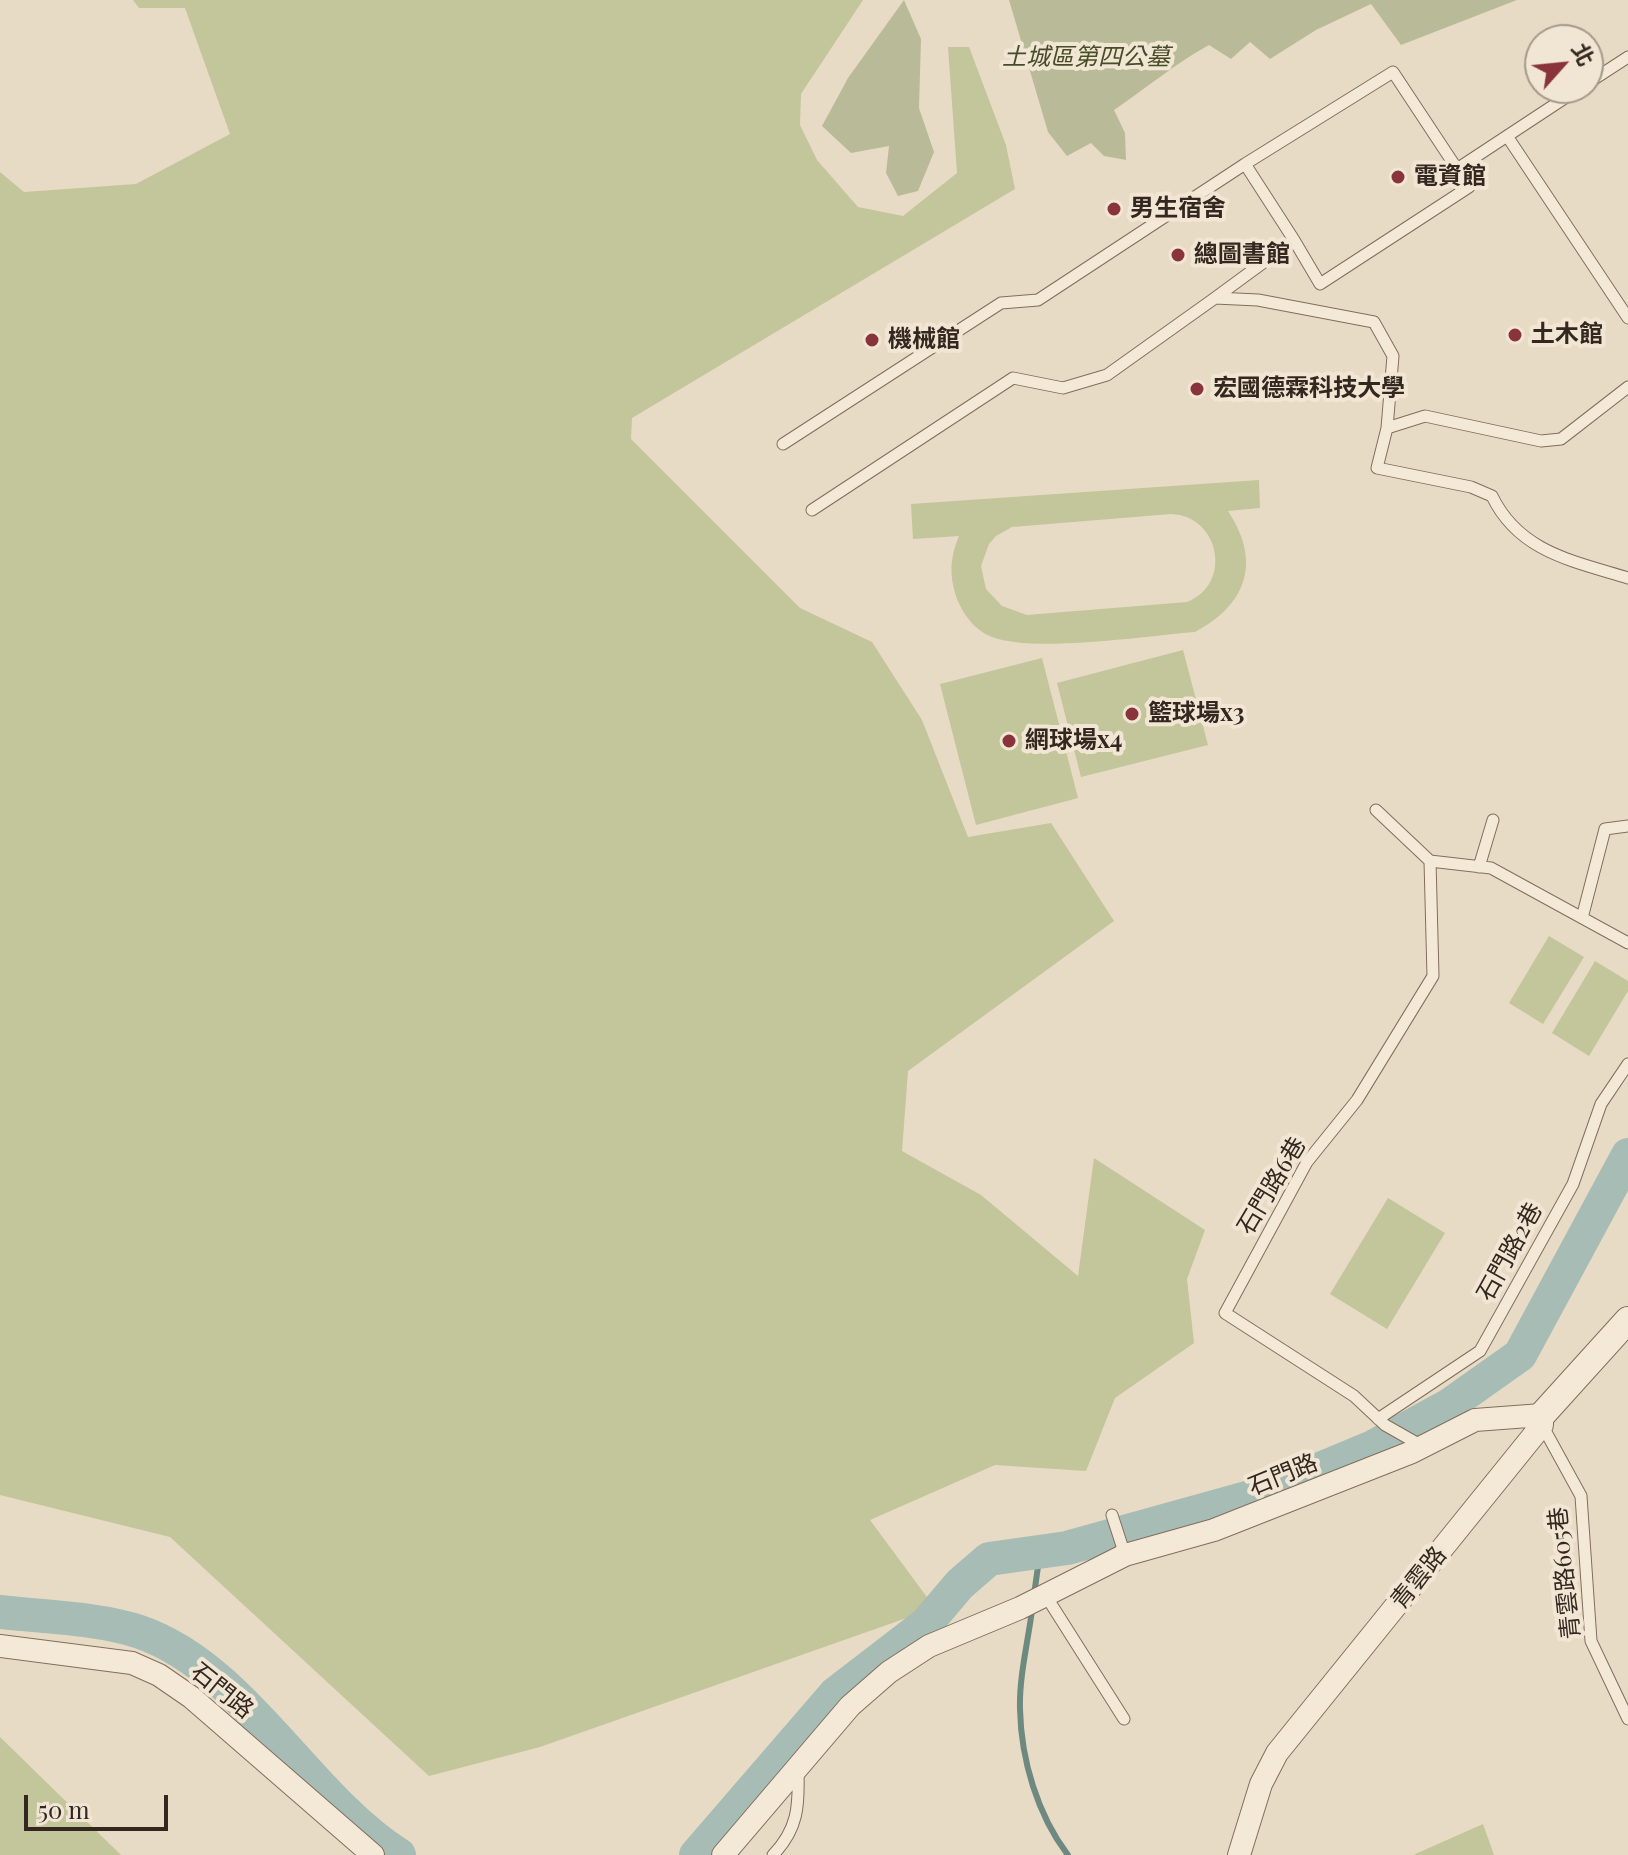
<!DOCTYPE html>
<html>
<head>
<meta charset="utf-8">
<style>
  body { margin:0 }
  #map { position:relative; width:1628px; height:1855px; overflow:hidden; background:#e8dbc5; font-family:"Playfair Display","Noto Sans TC",serif }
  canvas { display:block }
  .north { position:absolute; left:1524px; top:24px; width:80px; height:80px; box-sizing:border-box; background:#f1e6d3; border:2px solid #a59a8b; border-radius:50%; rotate:63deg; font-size:22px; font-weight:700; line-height:32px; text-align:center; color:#33271f }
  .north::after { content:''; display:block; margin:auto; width:28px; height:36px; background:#89343b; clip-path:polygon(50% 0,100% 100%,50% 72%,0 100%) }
  .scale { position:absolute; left:24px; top:1795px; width:144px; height:36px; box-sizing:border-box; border:4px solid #33271f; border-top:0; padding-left:10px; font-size:24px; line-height:28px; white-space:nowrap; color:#33271f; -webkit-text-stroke:6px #f1e6d3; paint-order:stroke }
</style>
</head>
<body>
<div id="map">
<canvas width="1628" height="1855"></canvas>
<div class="north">北</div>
<div class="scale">50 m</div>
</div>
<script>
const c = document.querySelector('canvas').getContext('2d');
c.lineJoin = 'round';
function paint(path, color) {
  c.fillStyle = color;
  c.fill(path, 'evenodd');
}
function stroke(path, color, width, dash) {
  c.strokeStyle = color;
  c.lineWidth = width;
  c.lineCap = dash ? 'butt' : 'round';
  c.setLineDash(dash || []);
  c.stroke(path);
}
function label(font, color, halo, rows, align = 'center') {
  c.font = font + ' "Playfair Display","Noto Sans TC",serif';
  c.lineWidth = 8;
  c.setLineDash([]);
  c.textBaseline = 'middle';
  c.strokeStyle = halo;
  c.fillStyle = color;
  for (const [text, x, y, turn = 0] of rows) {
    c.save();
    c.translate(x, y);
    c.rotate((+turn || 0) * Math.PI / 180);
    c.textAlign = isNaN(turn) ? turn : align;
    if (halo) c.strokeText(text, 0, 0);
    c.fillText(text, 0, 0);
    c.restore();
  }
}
const green = new Path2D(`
  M133,0H863L801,94L800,125L817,160L858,207L903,216L957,173L948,47H969L1006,145L1015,189L632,418L631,439L800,608L872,642L922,720L968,837L1051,823L1114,921L908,1071L902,1151L981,1195L1078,1276L1094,1158L1205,1230L1187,1279L1194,1343L1115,1398L1086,1471L995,1465L870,1520L935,1608L540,1747L429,1776L170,1537L0,1495V172L24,192L136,184L230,134L185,8H139Z
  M1259,480L1260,508L1228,511C1261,561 1248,604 1195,632C1145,636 1035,653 992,637C974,630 962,613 956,596C949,575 950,557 959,536L913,539L911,504ZM1171,514C1220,516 1233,584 1187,602L1027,615L1002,606L986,589L981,566L989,544L996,536L1012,527Z
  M1183,650L1208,745L1081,777L1057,683Z
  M1042,658L1078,798L976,825L940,684Z
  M1549,936L1584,957L1543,1024L1509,1003Z
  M1595,961L1628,981V991L1589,1056L1552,1033Z
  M1388,1198L1445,1233L1387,1329L1330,1294Z
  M0,1737L121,1855H0Z
  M1483,1824L1494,1855H1413Z`);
const cemetery = new Path2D(`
  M904,0L921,39L919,108L934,152L918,191L898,196L886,173L889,146L851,153L822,126L848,78Z
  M1009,0H1517L1401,45L1371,4L1316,30L1270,59L1250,42L1231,59L1209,45C1175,64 1146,88 1114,110L1125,133L1126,160L1104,156L1091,143L1067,156L1048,132Z`);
const stream = new Path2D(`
  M1034,1595L1040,1552
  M1032,1610C1028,1642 1019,1677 1020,1709C1021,1760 1038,1816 1068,1855`);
const river = new Path2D(`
  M0,1612C43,1617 99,1618 140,1632C244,1668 307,1797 399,1855
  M696,1855L835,1694L926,1624L960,1584L989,1559L1067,1548L1258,1495L1373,1447L1448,1406L1520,1355L1628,1155`);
const service = new Path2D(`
  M1588,83L1628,57
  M1507,136L1628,318
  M1457,169L1580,88
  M1215,298L1294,240L1320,284L1469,187L1393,72L1245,164L1294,240
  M1387,428L1425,416L1541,441L1561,439L1628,387
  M783,444L1001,303L1038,300L1245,164
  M812,510L1013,378L1063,388L1107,375L1215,298L1258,300L1374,322L1393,356L1387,428L1377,468L1471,487L1492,496C1519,552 1573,561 1628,578
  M1376,810L1430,861L1491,868L1628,943
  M1479,867L1493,820
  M1582,918L1605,829L1628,826
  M1378,1419L1480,1351L1573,1184L1601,1104L1628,1064
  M1542,1425L1581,1496L1591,1641L1628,1719
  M1422,1446L1385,1425L1354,1396L1225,1313L1307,1162L1357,1100L1433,976L1430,861
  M1112,1515L1125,1555
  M1046,1596L1124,1719
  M773,1855C798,1829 799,1806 798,1772`);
const minor = new Path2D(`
  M0,1646L132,1663L159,1675L191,1697L373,1855
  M723,1855L850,1706L889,1672L929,1646L1020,1608L1125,1555L1214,1530L1412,1452L1475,1420L1542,1415V1425L1277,1753L1261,1784L1239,1855`);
const tertiary = new Path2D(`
  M1542,1415L1628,1320`);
const markers = [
  [1398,177,8,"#89343b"],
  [1114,209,8,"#89343b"],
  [1178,255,8,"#89343b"],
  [1515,335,8,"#89343b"],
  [872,340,8,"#89343b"],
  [1197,389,8,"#89343b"],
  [1132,714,8,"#89343b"],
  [1009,741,8,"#89343b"]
];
const parkNames = [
  ["土城區第四公墓",1086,58]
];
const poiNames = [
  ["電資館",1414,177],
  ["男生宿舍",1130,209],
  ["總圖書館",1194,255],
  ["土木館",1531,335],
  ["機械館",888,340],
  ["宏國德霖科技大學",1213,389],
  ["籃球場x3",1148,714],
  ["網球場x4",1025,741]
];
const streetNames = [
  ["石門路6巷",1272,1186,-59],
  ["石門路2巷",1510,1252,-61],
  ["石門路",1283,1475,-22],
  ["青雲路605巷",1565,1573,-96],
  ["青雲路",1419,1578,-51],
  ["石門路",222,1691,39]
];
paint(green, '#c3c59a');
paint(cemetery, '#b9bb98');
stroke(stream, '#6e8980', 6);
stroke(river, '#a6bcb4', 34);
stroke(service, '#816e5d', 13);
stroke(minor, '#816e5d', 24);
stroke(tertiary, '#816e5d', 28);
stroke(service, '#f4e9d7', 11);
stroke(minor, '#f4e9d7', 22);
stroke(tertiary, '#f4e9d7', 26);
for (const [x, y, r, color] of markers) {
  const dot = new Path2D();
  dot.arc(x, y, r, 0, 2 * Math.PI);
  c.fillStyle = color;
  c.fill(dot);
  stroke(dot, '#f1e6d3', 3);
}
label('italic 24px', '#464d28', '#f1e6d3', parkNames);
label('bold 24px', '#33271f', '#f1e6d3', poiNames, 'left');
label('24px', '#33271f', '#f1e6d3', streetNames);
</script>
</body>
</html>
